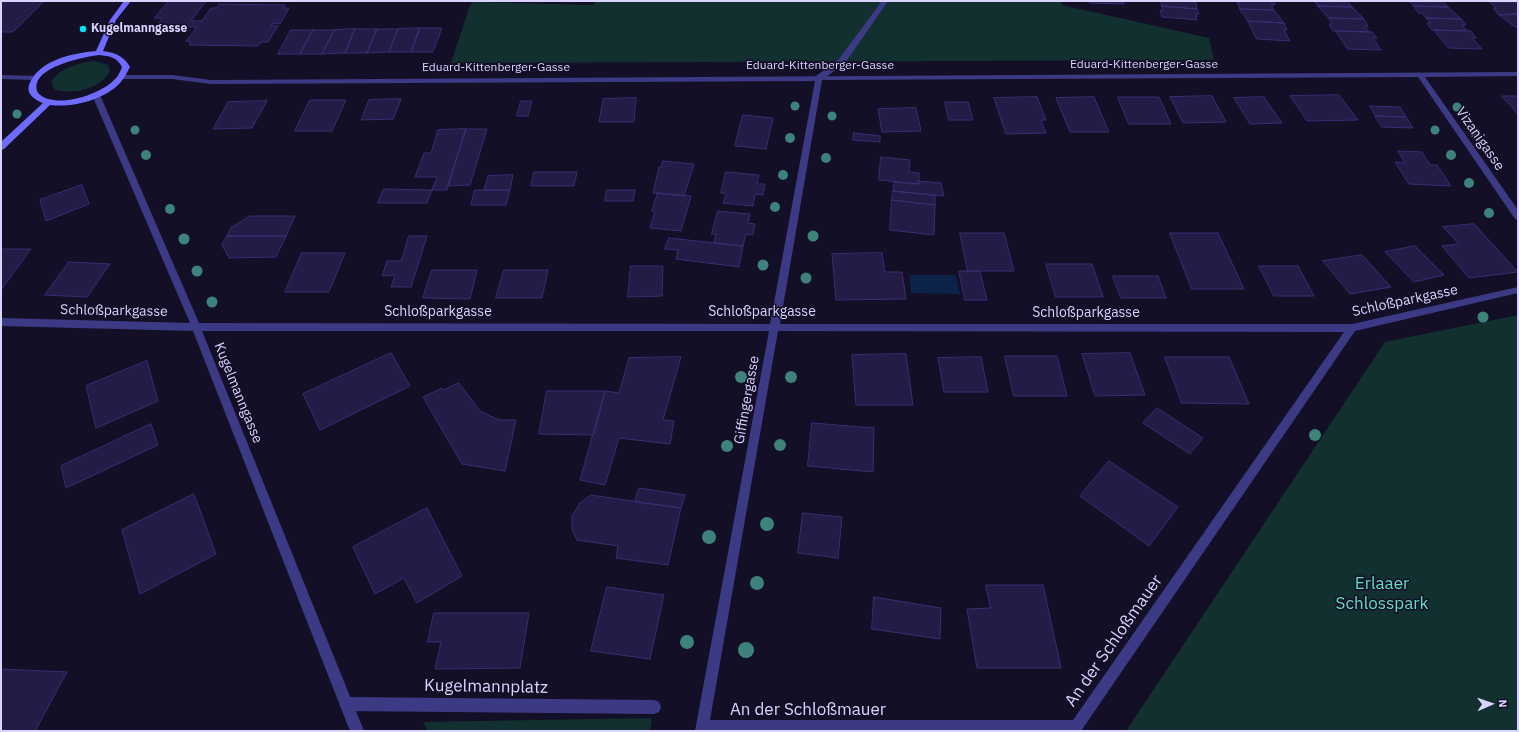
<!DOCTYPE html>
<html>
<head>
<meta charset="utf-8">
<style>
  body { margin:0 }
  #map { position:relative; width:1519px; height:732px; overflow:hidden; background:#130f26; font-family:"IBM Plex Sans",sans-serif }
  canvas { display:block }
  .frame { position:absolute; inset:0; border:2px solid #d9d4ff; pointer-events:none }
  .north { position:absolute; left:1471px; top:684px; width:40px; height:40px; -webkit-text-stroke:3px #130f26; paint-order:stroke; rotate:88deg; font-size:11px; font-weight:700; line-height:16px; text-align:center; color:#d9d4ff }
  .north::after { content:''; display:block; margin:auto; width:14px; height:18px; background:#d9d4ff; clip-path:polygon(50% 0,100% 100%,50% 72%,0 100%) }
</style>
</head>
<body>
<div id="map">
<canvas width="1519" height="732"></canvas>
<div class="frame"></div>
<div class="north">N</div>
</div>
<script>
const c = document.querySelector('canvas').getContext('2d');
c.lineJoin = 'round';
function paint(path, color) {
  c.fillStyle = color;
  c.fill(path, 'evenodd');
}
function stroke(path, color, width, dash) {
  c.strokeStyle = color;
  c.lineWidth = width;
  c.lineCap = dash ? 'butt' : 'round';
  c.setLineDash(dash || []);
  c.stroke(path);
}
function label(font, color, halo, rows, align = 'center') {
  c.font = font + ' "IBM Plex Sans",sans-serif';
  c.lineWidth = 3;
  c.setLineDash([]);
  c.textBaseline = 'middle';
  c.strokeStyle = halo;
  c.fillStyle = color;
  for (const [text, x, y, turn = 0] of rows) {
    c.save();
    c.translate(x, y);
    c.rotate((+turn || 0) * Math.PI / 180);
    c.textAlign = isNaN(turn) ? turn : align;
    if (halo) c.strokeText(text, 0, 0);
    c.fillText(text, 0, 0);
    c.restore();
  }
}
const green = new Path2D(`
  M595,1H1061L1062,5L1209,38L1214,60L451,63L470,5L474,2L594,5Z
  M95,61L108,65L110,71C100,89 75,95 56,90L52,86V80C63,67 78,63 95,61Z
  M1518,315V731H1126L1385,342Z
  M652,718L650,731H428L423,722Z`);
const water = new Path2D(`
  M909,275H956L960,294L911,293Z`);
const building = new Path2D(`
  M1,1H44L13,32H1Z
  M169,1H206L191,21H202L211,8H217L219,4L285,5L283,8H289L280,24L273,23L271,26H278L268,42H261L258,46L189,45L191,42L186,41L197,27H186L183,31H174L177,27H157L162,18H155Z
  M1089,1H1123L1124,4L1090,3Z
  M1161,1H1192L1196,3L1197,9L1162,6Z
  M1239,1H1273L1275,5H1271L1274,10L1240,9L1237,2L1240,3Z
  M1315,1H1351L1348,2L1352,7L1318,6Z
  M1410,1H1447H1443L1448,7L1414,6Z
  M1490,2H1518V14L1499,15L1493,8H1496Z
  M1162,6L1197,9L1199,14H1196L1197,20L1162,17L1160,10L1163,11Z
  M1318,6L1352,7L1364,19L1329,18Z
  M1414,6L1448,7L1461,19L1426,18L1422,13H1419Z
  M1240,9L1274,10L1284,23L1248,21Z
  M1518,14V27H1515L1499,15Z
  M1329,18L1364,19L1368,26H1365L1369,32L1333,31L1329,24H1332Z
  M1426,18L1461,19L1466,25H1462L1467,31L1432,30L1427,23H1431Z
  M1248,21L1284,23L1287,30H1284L1290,41L1257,39Z
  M420,28H442L433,52H411Z
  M420,28L411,52H389L398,29Z
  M355,29H377L367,53H345Z
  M355,29L345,53L322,54L334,30Z
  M377,29H398L389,52L367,53Z
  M291,30H313L300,54H278Z
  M313,30H334L322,54H300Z
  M1434,30L1471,31L1476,38H1472L1482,49L1449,48Z
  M1336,31L1372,32L1377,38H1373L1381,50L1348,49Z
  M1339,95L1358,120L1307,121L1290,96Z
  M1212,96L1226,122L1183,123L1170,97Z
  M1502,96H1518V114Z
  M1037,97L1046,120H1041L1046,133L1006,134L994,98Z
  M1094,97L1109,132H1070L1056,98Z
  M1118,97H1159L1171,124H1129Z
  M1264,97L1282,123L1250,124L1234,98Z
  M636,98L634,122H599L603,99Z
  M401,99L393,119L361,120L369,100Z
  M310,100H346L332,131H295Z
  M267,101L252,128L213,129L228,102Z
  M521,101H532L528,116H517Z
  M945,102H968L973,120H949Z
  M1370,106L1400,107L1406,117L1376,116Z
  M916,108L921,131L882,132L878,109Z
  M743,115L773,118L766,149L735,146Z
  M1375,116L1406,117L1413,128L1382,127Z
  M466,129L447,190H432L437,177H415L424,153H431L438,130Z
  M466,129H487L470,185L448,186Z
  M854,133L880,136V142L853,140Z
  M1398,151L1422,152L1430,165H1437L1451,186L1409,184L1395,162L1405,163Z
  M881,157L910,160L909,172L919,173V184L879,180Z
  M663,161L694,164L684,196L653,193L659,167H661Z
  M534,172H577L574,186H531Z
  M726,172L759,175L757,184H765L763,195L755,194L753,206L723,203L726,194L721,193Z
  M513,175L510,190H484L488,176Z
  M919,181L941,183L944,196L893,191L894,182L919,184Z
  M82,185L89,204L46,221L40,200Z
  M384,189L432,190L427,203H378Z
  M475,190H510L506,205H471Z
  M607,190H635L633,201H605Z
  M893,191L935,195V205L892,200Z
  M658,193L691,196L681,231L650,228L655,212L652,211Z
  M892,200L935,205L934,235L890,230Z
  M718,211L750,214L748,223L755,224L753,235L746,234L743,246L714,243L716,234H712Z
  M250,216H295L286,236H227L231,228Z
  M1474,224L1518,272L1469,278L1442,246L1459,244L1443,227Z
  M960,233H1004L1014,271H968Z
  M1170,233H1218L1244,289H1192Z
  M227,236H286L276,257L229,258L222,245Z
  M409,236H427L411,287H391L395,275L382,276L387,261H401Z
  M669,238L743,246L739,267L676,259L678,250L665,249Z
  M1415,246L1444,275L1414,282L1385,252Z
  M1,249H31L1,290Z
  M302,253H345L329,292H285Z
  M882,253L885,272H902L906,299L836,300L832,254Z
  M1362,255L1391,287L1350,294L1323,261Z
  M69,262L110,264L87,297L45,295Z
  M1046,264H1092L1103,297H1056Z
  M631,266H663L662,296L628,297Z
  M1259,266H1298L1314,296H1274Z
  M432,270H477L470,299L423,298Z
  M504,270H548L542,298H496Z
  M959,271H980L987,300H965Z
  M1113,276H1158L1166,298H1121Z
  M391,353L410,386L320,430L303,394Z
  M1130,353L1145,395L1095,396L1082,354Z
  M906,354L913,405H856L852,355Z
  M1005,356H1057L1067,396H1014Z
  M681,357L663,420L674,421L670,444L619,438L605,485L580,480L605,391L619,393L629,358Z
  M981,357L988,392H944L938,358Z
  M1165,357H1229L1249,404L1182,403Z
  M147,361L158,401L96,428L86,386Z
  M459,383L480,411L499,420H516L505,471L462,464L423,397L442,388L443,390Z
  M547,391H605L594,435L539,434Z
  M1157,408L1203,438L1190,454L1143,423Z
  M812,423L874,428L873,472L808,466Z
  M151,424L158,445L66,488L61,466Z
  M1109,461L1178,507L1149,546L1080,496Z
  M639,488L685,495L681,508L635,502Z
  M194,494L216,554L140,594L122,530Z
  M591,495L681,508L668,565L616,558L618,546L577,540L572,529V516L580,503Z
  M427,508L462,576L417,603L404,578L375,594L353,547Z
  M803,513L842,517L838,558L798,553Z
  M986,585H1043L1061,668H977L967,609L990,608Z
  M607,587L664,595L650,659L591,651Z
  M874,597L941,608L940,639L872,629Z
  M434,613H529L520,668L435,669L441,642H428Z
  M1,669L67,672L35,731H1Z`);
const lane = new Path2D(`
  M882,1H888L845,63L822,80H816V76L839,59Z
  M347,697L654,700L659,702L661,707L659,712L654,714L347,711L342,709L340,704L342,699Z`);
const street = new Path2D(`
  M1518,72V76L1425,77L1518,210V220L1515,219L1418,77L822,80L780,324H1352L1518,287V293L1355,331L1081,731H695L769,331H202L364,731H350L193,331L1,326V318L190,323L92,95L96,93L100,95L199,323L770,324L815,81L211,84L172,79H119L118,77L122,75H172L211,80ZM778,331L1344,332L1073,720H710Z
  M1,75L36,76L40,78L36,80L1,79Z`);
const secondary = new Path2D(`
  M124,1H131L116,20L103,51C116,53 124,56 130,67C127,73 124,78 120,83C104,100 72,108 50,105L4,149L1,150V142L43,103C35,100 26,94 29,85C38,60 73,53 96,51L110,20ZM99,55C109,56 117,57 122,67C120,72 118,77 114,80C100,95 54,110 38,93C27,68 83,57 99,55Z`);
const trees = [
  [795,106,4.5],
  [1457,107,4.5],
  [17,114,4.5],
  [832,116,4.5],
  [135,130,4.5],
  [1435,130,4.5],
  [1475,133,5],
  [790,138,5],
  [146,155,5],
  [1451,155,5],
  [826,158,5],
  [783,175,5],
  [1469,183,5],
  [775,207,5],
  [170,209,5],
  [1489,213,5],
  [813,236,5.5],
  [184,239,5.5],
  [763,265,5.5],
  [197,271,5.5],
  [806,278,5.5],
  [212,302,5.5],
  [1483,317,5.5],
  [741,377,6],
  [791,377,6],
  [1315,435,6],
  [780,445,6],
  [727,446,6],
  [767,524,7],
  [709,537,7],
  [757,583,7],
  [687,642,7],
  [746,650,8]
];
const markers = [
  [83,29,4,"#00e5ff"]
];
const farPoinames = [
  ["Kugelmanngasse",91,29]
];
const farStreetnames = [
  ["Eduard-Kittenberger-Gasse",1144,65],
  ["Eduard-Kittenberger-Gasse",820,66],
  ["Eduard-Kittenberger-Gasse",496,68]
];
const streetNames = [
  ["Vizanigasse",1480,139,55],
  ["Schloßparkgasse",1405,301,-12],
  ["Schloßparkgasse",114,311,1],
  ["Schloßparkgasse",438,312],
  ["Schloßparkgasse",762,312],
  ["Schloßparkgasse",1086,313],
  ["Kugelmanngasse",238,393,68],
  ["Giffingergasse",747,400,-80]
];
const nearParknames = [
  ["Erlaaer",1382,584],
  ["Schlosspark",1382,604]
];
const nearStreetnames = [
  ["An der Schloßmauer",1114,641,-55],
  ["Kugelmannplatz",486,687,1],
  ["An der Schloßmauer",808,710]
];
paint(green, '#12302f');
paint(water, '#0c2248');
paint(building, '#241b47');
stroke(building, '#3b2d73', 1);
paint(lane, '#3d3a85');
paint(street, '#3d3a85');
paint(secondary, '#6f6bff');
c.fillStyle = '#3d827b';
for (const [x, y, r] of trees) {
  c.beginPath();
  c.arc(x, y, r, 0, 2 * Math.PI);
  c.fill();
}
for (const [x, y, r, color] of markers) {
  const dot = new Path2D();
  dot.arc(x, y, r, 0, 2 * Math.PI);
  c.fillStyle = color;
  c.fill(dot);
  stroke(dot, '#130f26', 1.5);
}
label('bold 12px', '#d9d4ff', '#130f26', farPoinames, 'left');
label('12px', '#d9d4ff', '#130f26', farStreetnames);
label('14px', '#d9d4ff', '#130f26', streetNames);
label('17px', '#5fe0c0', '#130f26', nearParknames);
label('17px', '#d9d4ff', '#130f26', nearStreetnames);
</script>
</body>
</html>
